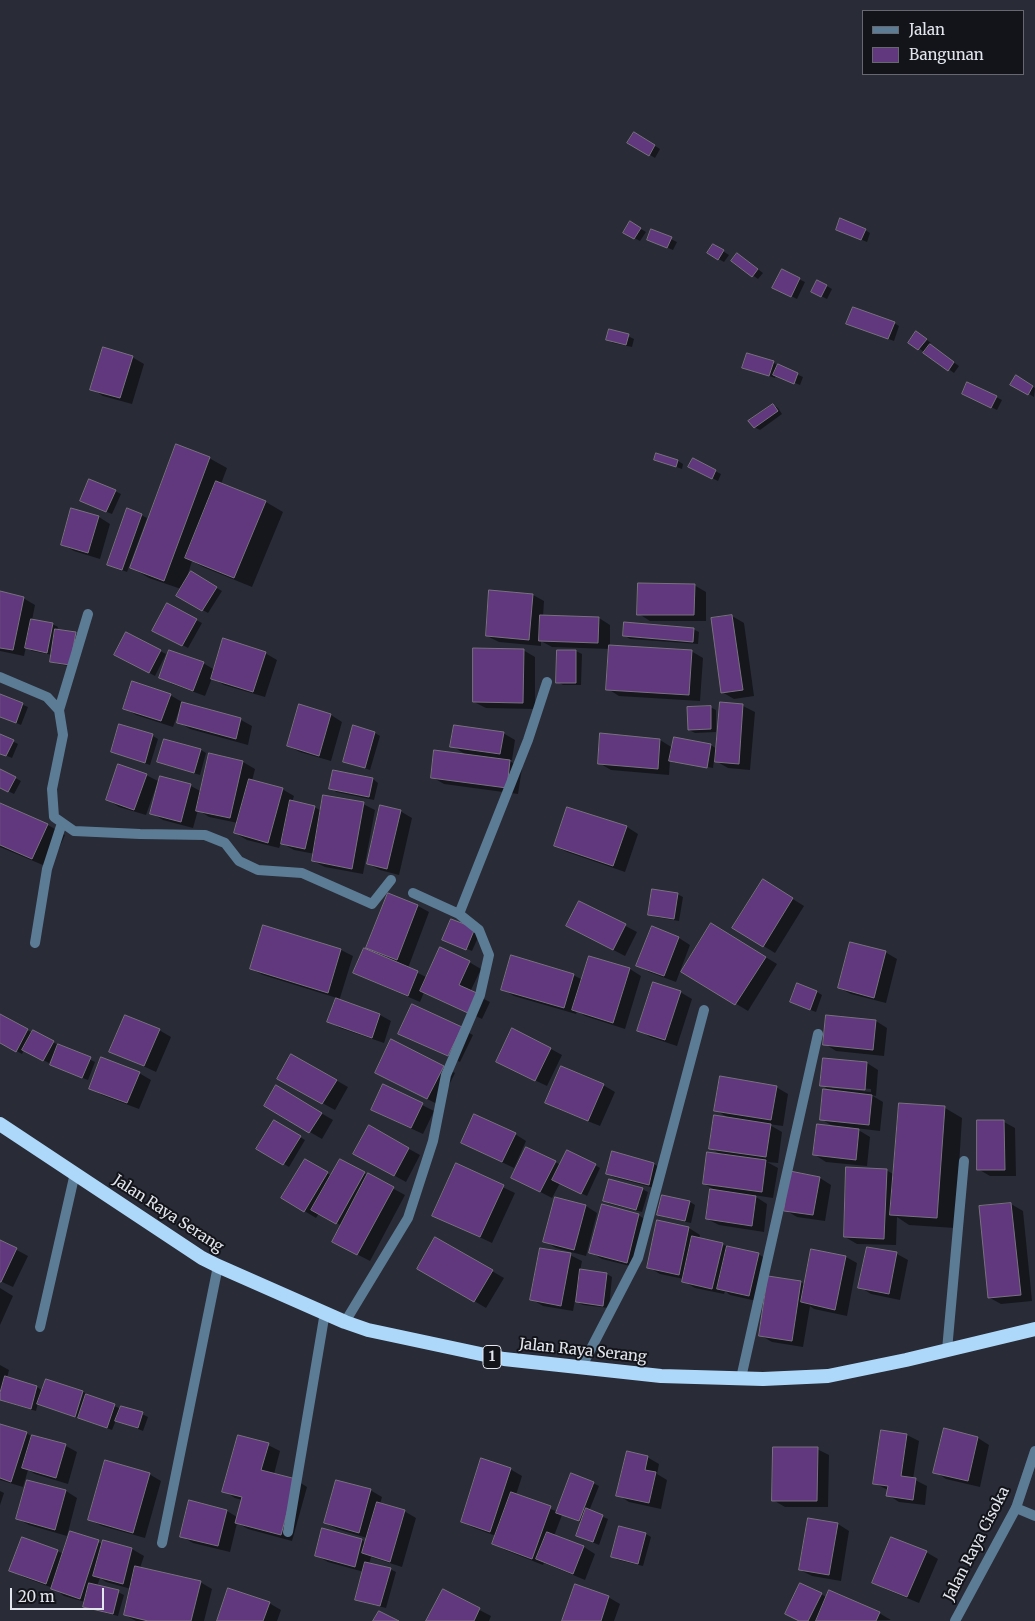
<!DOCTYPE html>
<html>
<head>
<meta charset="utf-8">
<style>
  body { margin:0 }
  #map { position:relative; width:1035px; height:1621px; overflow:hidden; background:#292b37; font-family:Merriweather,serif }
  canvas { display:block }
  .legend { position:absolute; left:862px; top:10px; width:162px; height:65px; box-sizing:border-box; background:#13141a; border:1px solid #67686f; margin:0; padding:6px 9px; list-style:none; font-size:15px; color:#e4e6ee }
  .legend li { display:flex; align-items:center; gap:10px; height:25px }
  .legend b { width:25px; border:1px solid #67686f }
  .scale { position:absolute; left:10px; top:1588px; width:94px; height:22px; box-sizing:border-box; border:2px solid #e4e6ee; border-top:0; padding-left:6px; font-size:15px; line-height:18px; white-space:nowrap; color:#e4e6ee; -webkit-text-stroke:4px #13141a; paint-order:stroke }
</style>
</head>
<body>
<div id="map">
<canvas width="1035" height="1621"></canvas>
<ul class="legend">
<li><b style="height:6px;background:#5c7c95"></b>Jalan</li>
<li><b style="height:14px;background:#61387e"></b>Bangunan</li>
</ul>
<div class="scale">20 m</div>
</div>
<script>
const c = document.querySelector('canvas').getContext('2d');
c.lineJoin = 'round';
function paint(path, color) {
  c.fillStyle = color;
  c.fill(path, 'evenodd');
}
function stroke(path, color, width, dash) {
  c.strokeStyle = color;
  c.lineWidth = width;
  c.lineCap = dash ? 'butt' : 'round';
  c.setLineDash(dash || []);
  c.stroke(path);
}
function label(font, color, halo, rows, align = 'center') {
  c.font = font + ' Merriweather,serif';
  c.lineWidth = 4;
  c.setLineDash([]);
  c.textBaseline = 'middle';
  c.strokeStyle = halo;
  c.fillStyle = color;
  for (const [text, x, y, turn = 0] of rows) {
    c.save();
    c.translate(x, y);
    c.rotate((+turn || 0) * Math.PI / 180);
    c.textAlign = isNaN(turn) ? turn : align;
    if (halo) c.strokeText(text, 0, 0);
    c.fillText(text, 0, 0);
    c.restore();
  }
}
const shadow = new Path2D(`
  M634,133L660,149L655,158L629,142Z
  M631,223L646,232L640,241L625,233Z
  M652,230L677,242L673,250L654,242Z
  M865,230L870,233L867,242L843,232Z
  M713,245L729,255L724,262L708,253Z
  M743,258L763,273L758,279L733,261Z
  M782,271L805,282L797,299L779,290Z
  M818,281L832,289L827,299L813,292Z
  M894,323L899,326L894,341L848,324Z
  M628,336L634,339L632,347L613,343L608,340Z
  M922,336L931,343L929,345L959,366L954,373L910,342Z
  M132,357L144,364L132,404L103,396L92,389Z
  M773,362L778,366L803,377L800,385L776,375L775,378L744,367Z
  M1017,377L1035,388L1034,397L1012,384Z
  M969,396L996,397L1002,400L997,410Z
  M773,405L778,408L782,414L760,430L754,427Z
  M209,458L227,468L221,484L266,502L283,512L252,587L203,567L192,561L186,580L191,573L222,591L208,613L177,595L181,589L149,578L132,568Z
  M655,459L678,461L683,464L682,469Z
  M693,460L721,474L718,481L696,470Z
  M115,491L121,494L112,514L87,504Z
  M72,509L99,517L110,524L100,559L74,551L62,544Z
  M141,515L147,518L127,572L114,567Z
  M694,585L706,592V621H650L639,614Z
  M0,593L23,598L35,605L32,620L52,624L58,627L57,630L75,633L81,636L75,667L57,664L51,661L52,655L32,651L26,647L24,656L0,651Z
  M533,595L544,601L543,617L599,618L610,625V646L691,651L703,658L700,701L619,696L608,689L610,649L552,647L541,641V646L499,642L487,636Z
  M167,605L202,623L188,648L154,630Z
  M732,616L744,623L754,696L734,699L722,692Z
  M693,629L699,632L698,644L630,639L625,636Z
  M127,634L166,654L155,676L116,655Z
  M523,650L535,657V709L486,708L474,702Z
  M558,651H576L582,654L581,685H563L558,682Z
  M265,653L277,660L265,697L224,685L212,678L205,696L172,684L160,677L203,663L215,670Z
  M0,695L28,707L21,725L0,716Z
  M170,695L182,702L173,727L136,715L124,708Z
  M183,704L241,720L252,726L248,745L190,729L178,722Z
  M743,706L755,712L750,770L728,768L714,760L713,768L675,761V763L670,760L669,775L611,770L599,763L660,740L673,748L711,745L717,749Z
  M710,707L716,710V732L695,733L689,730Z
  M331,715L342,722L331,761L300,752L288,746Z
  M375,733L380,736L370,770L344,761Z
  M503,733L515,740L512,760L506,759L522,768L518,794L444,784L432,777L468,756L452,746Z
  M0,735L18,744L12,758L0,753Z
  M153,736L158,739L150,765L112,752Z
  M201,750L206,753L200,775L164,764L159,761Z
  M210,754L243,762L255,769L252,781L282,789L294,796L292,802L314,807L322,811L363,804L375,810L363,874L325,867L313,861L315,854L294,850L281,843L279,848L247,840L235,833L238,823L209,817L198,810L193,828L163,820L151,813L161,778L191,786L202,792Z
  M0,770L21,781L14,794L0,787Z
  M146,775L158,781L146,815L119,807L108,800Z
  M373,779L378,783L374,800L336,792L331,788Z
  M0,804L48,825L65,835L50,868L0,847Z
  M568,808L627,827L638,834L625,872L567,852L555,846Z
  M400,811L412,818L399,875L380,870L368,864Z
  M775,888L804,906L775,953L734,928Z
  M389,894L418,906L429,912L408,968L428,978L469,962L481,969L470,992L490,1002L482,1019L424,992L420,1002L367,979L355,972L367,950Z
  M677,894L683,897L679,921L655,917L650,914Z
  M580,902L637,932L625,956L579,932Z
  M452,920L480,933L472,951L448,941Z
  M264,926L341,950L353,956L339,1001L380,1015L391,1021L384,1043L340,1028L329,1022L337,998L263,975L251,969Z
  M653,928L679,938L690,945L676,982L649,972L637,965Z
  M723,931L777,964L748,1011L682,971Z
  M885,952L897,959L886,1003L851,994L839,988Z
  M590,957L630,969L641,976L625,1029L585,1016L577,1011L576,1014L514,996L502,989L573,975L583,980Z
  M680,992L692,999L677,1046L650,1037L639,1030Z
  M817,992L822,995L816,1012L797,1005Z
  M0,1016L33,1033L95,1062L88,1080L57,1068L55,1056L53,1055L49,1063L24,1050L22,1054L0,1042Z
  M876,1021L887,1028L884,1056L836,1051L825,1044Z
  M461,1029L473,1035L460,1062L399,1033Z
  M159,1030L171,1037L156,1072L111,1051Z
  M392,1041L455,1073L439,1105L388,1079Z
  M551,1049L562,1055L547,1086L509,1068Z
  M292,1055L348,1087L335,1110L279,1079Z
  M867,1063L878,1070L876,1096L871,1095L883,1102L880,1131L855,1128L870,1137L867,1166L826,1162L815,1155L836,1128L821,1119L833,1092L821,1085ZM832,1086L871,1089V1092L832,1088Z
  M139,1073L151,1080L139,1109L102,1095L91,1088Z
  M603,1085L615,1092L600,1126L558,1109L547,1102Z
  M384,1086L434,1111L423,1134L384,1116Z
  M276,1087L333,1120L322,1139L265,1106Z
  M776,1087L788,1094L783,1126L768,1124L782,1132L778,1163L767,1162L778,1168L773,1198L753,1195L767,1204L764,1232L719,1225L707,1219L717,1191L704,1184L722,1155L710,1148L730,1119L716,1110Z
  M945,1108L962,1118L955,1228L909,1225L897,1217L896,1245L857,1244L845,1237L886,1170L895,1175Z
  M274,1122L305,1140L289,1167L258,1148Z
  M1004,1122L1015,1128L1016,1176H990L978,1169Z
  M369,1127L420,1155L406,1182L366,1160Z
  M515,1134L526,1141L514,1168L462,1143Z
  M613,1153L654,1164L659,1167L654,1188L613,1177L607,1173Z
  M340,1160L405,1195L370,1261L345,1248L342,1226L319,1213L316,1218L283,1198L305,1161L332,1176Z
  M555,1162L561,1165H595L600,1168L587,1196L560,1183L552,1198L525,1184Z
  M456,1165L515,1193L492,1243L433,1215Z
  M820,1178L831,1185L825,1221L797,1217L785,1210Z
  M642,1189L648,1192L642,1212L610,1204L605,1201Z
  M556,1198L586,1206L597,1213L586,1256L556,1248L544,1241Z
  M690,1202L695,1205L691,1223L664,1217L658,1214Z
  M1011,1204L1023,1211L1032,1301L1001,1304L990,1298Z
  M638,1215L650,1222L638,1268L602,1259L590,1252Z
  M689,1228L700,1235L699,1239L758,1254L770,1261L761,1302L730,1295L725,1291L724,1294L695,1288L683,1281L684,1279L660,1274L648,1267Z
  M436,1239L504,1278L486,1308L419,1268Z
  M0,1241L28,1256L13,1287L0,1281Z
  M897,1254L908,1260L900,1300L871,1294L860,1287Z
  M570,1255L582,1261L580,1271L607,1274L612,1277L609,1308L583,1305L577,1302L579,1290L577,1289L573,1311L543,1306L531,1299Z
  M846,1257L857,1263L847,1316L814,1309L810,1306L803,1347L772,1342L760,1335L801,1282L805,1285Z
  M0,1288L13,1296L0,1325Z
  M0,1365L9,1370L7,1378L37,1387L43,1391L47,1380L83,1392L121,1409L142,1414L148,1417L143,1431L116,1420L112,1430L38,1403L36,1411L5,1402L0,1399Z
  M0,1425L26,1433L33,1437L66,1446L77,1452L68,1484L35,1474L28,1470L23,1487L0,1480Z
  M882,1431L907,1435L919,1441L913,1479L927,1486L925,1505L899,1502L888,1495V1490L874,1483Z
  M978,1438L989,1445L980,1487L946,1479L935,1472Z
  M268,1445L280,1451L274,1474L296,1480L307,1487L292,1541L248,1529L237,1523L230,1552L193,1543L181,1536L190,1502L227,1511L237,1517L242,1500L235,1498L224,1491Z
  M817,1449L829,1455L828,1507H785L773,1500Z
  M647,1457L659,1464L657,1474L667,1480L661,1509L629,1502L618,1495Z
  M510,1469L522,1476L516,1495L558,1512L593,1483L599,1486L589,1511L608,1519L599,1545L578,1536L583,1523L562,1515L554,1536L584,1547L595,1554L585,1580L544,1563L543,1565L505,1550L493,1543L496,1536L474,1528L462,1522Z
  M149,1474L161,1481L145,1538L102,1526L90,1520Z
  M28,1482L66,1491L77,1498L67,1536L29,1525L18,1519Z
  M370,1490L382,1497L380,1504L404,1511L416,1518L402,1567L371,1557L369,1564L390,1569L396,1572L386,1608L362,1602L356,1599L364,1572L328,1562L317,1556L362,1540L366,1543L367,1538L337,1529L325,1523Z
  M0,1491L4,1493L0,1505Z
  M838,1524L849,1531L841,1581L812,1576L800,1570Z
  M646,1534L651,1537L643,1566L618,1560L612,1557Z
  M98,1542L103,1544L104,1542L132,1549L144,1556L140,1568L200,1582L212,1589L204,1621H136L125,1615L131,1589L106,1582L100,1578L97,1586L118,1592L124,1595L118,1616L90,1609L84,1606L85,1602L64,1596L53,1588L23,1577L11,1570L57,1551L64,1554Z
  M926,1552L938,1559L919,1603L885,1589L873,1582Z
  M443,1591L491,1616L489,1621H428Z
  M821,1594L828,1598L879,1613L891,1620L800,1621Z
  M608,1597L620,1604L614,1621H563Z
  M269,1603L281,1610L277,1621H218Z`);
const building = new Path2D(`
  M634,132L655,145L649,156L627,143Z
  M840,218L866,229L861,240L836,230Z
  M630,221L641,228L634,239L623,233Z
  M651,229L672,237L667,248L647,240Z
  M713,244L724,250L718,260L707,253Z
  M737,253L758,269L752,277L731,261Z
  M782,269L800,278L791,297L772,288Z
  M817,280L827,285L821,297L811,292Z
  M853,307L895,322L888,339L846,324Z
  M609,329L629,334L626,345L606,340Z
  M916,331L927,339L918,350L908,343Z
  M930,344L954,362L948,371L923,353Z
  M103,347L133,356L120,398L90,390Z
  M747,353L774,361L769,376L742,368Z
  M778,364L798,373L794,384L773,375Z
  M1016,375L1033,386L1028,395L1010,385Z
  M967,382L997,396L991,408L962,394Z
  M773,404L778,411L754,428L748,421Z
  M176,444L210,457L164,581L130,568Z
  M656,453L678,460L676,467L654,460Z
  M693,458L716,470L712,479L688,467Z
  M89,479L116,490L106,512L80,501Z
  M216,481L266,501L234,578L185,558Z
  M71,508L99,516L88,553L61,545Z
  M127,508L142,514L122,570L107,565Z
  M191,571L217,587L202,611L176,596Z
  M638,583L695,584L694,615H637Z
  M489,590L533,594L529,640L486,636Z
  M0,591L24,597L13,650L0,648Z
  M167,603L197,619L182,646L152,631Z
  M540,615L599,617L598,643L539,641Z
  M732,615L743,690L721,693L711,618Z
  M31,619L53,623L47,653L25,648Z
  M624,622L694,628L693,642L623,636Z
  M55,629L76,632L70,665L50,662Z
  M126,632L161,650L149,673L114,655Z
  M223,638L266,652L253,692L211,679Z
  M609,645L692,650L689,695L606,690Z
  M473,648L524,649L523,703L473,702Z
  M169,650L204,662L193,691L159,678Z
  M557,650H576V683H556Z
  M132,681L171,694L161,721L123,709Z
  M0,694L23,703L16,723L0,717Z
  M182,702L241,718L236,739L177,723Z
  M720,702L743,704L739,764L715,762Z
  M299,704L331,714L319,756L287,746Z
  M711,706V729L688,730L687,707Z
  M119,724L153,734L145,763L111,752Z
  M353,725L375,732L365,768L343,762Z
  M454,725L504,732L500,754L450,747Z
  M600,733L660,739L658,769L598,764Z
  M0,734L14,740L6,756L0,754Z
  M674,737L711,744L707,768L669,761Z
  M164,739L201,749L194,773L157,762Z
  M434,750L510,760L507,788L431,778Z
  M209,753L243,761L230,818L196,811Z
  M118,764L147,774L134,810L106,800Z
  M0,769L16,777L8,792L0,788Z
  M333,770L373,778L369,797L329,789Z
  M160,776L191,784L181,822L150,814Z
  M249,779L283,788L268,843L234,833Z
  M323,795L364,802L352,869L312,861Z
  M290,800L315,806L305,849L281,844Z
  M0,803L48,824L32,859L0,845Z
  M380,805L401,810L387,869L367,864Z
  M567,807L627,826L613,866L554,846Z
  M763,879L793,898L763,947L732,928Z
  M652,889L678,893L674,919L648,915Z
  M388,893L418,905L397,960L366,948Z
  M579,901L626,924L613,950L566,926Z
  M451,919L475,928L466,950L442,940Z
  M711,923L766,957L735,1005L681,972Z
  M263,925L341,949L328,993L250,969Z
  M652,926L679,937L664,976L636,966Z
  M850,942L886,951L874,998L838,988Z
  M440,947L470,961L459,985L479,994L470,1014L420,991Z
  M364,948L418,971L408,996L353,973Z
  M511,955L574,974L564,1008L501,990Z
  M589,956L630,968L613,1023L572,1010Z
  M653,982L681,991L665,1040L637,1031Z
  M797,983L817,991L810,1010L790,1002Z
  M336,998L380,1014L372,1038L327,1022Z
  M412,1004L462,1027L448,1056L398,1034Z
  M0,1014L28,1029L16,1052L0,1043Z
  M125,1015L160,1029L144,1066L109,1052Z
  M826,1015L876,1020L873,1050L823,1045Z
  M512,1028L551,1048L535,1081L496,1062Z
  M33,1030L54,1041L43,1061L22,1050Z
  M391,1039L444,1066L427,1099L375,1073Z
  M58,1044L91,1057L82,1078L50,1065Z
  M291,1054L337,1080L322,1104L277,1079Z
  M101,1057L140,1072L127,1103L89,1089Z
  M823,1058L867,1062L865,1090L820,1086Z
  M561,1066L604,1084L588,1121L545,1103Z
  M720,1076L777,1086L771,1120L714,1111Z
  M383,1084L423,1103L411,1128L371,1110Z
  M276,1085L322,1113L309,1133L264,1106Z
  M823,1089L872,1095L869,1125L820,1120Z
  M899,1103L945,1106L937,1218L890,1215Z
  M474,1114L516,1133L502,1162L461,1143Z
  M714,1115L771,1124L766,1157L709,1149Z
  M274,1120L301,1136L283,1165L256,1149Z
  M977,1120H1004L1005,1170H977Z
  M817,1124L859,1129L856,1160L813,1155Z
  M369,1125L409,1148L394,1176L353,1154Z
  M526,1147L556,1161L540,1192L511,1178Z
  M567,1150L596,1164L581,1194L552,1180Z
  M612,1151L654,1163L649,1185L606,1174Z
  M707,1152L766,1160L762,1192L703,1184Z
  M305,1159L328,1172L304,1212L281,1198Z
  M340,1159L365,1172L336,1224L311,1210Z
  M456,1163L504,1185L480,1237L432,1216Z
  M846,1167L887,1169L884,1239L844,1237Z
  M790,1171L820,1177L813,1215L784,1211Z
  M368,1173L394,1187L357,1255L332,1242Z
  M609,1179L643,1188L636,1210L603,1201Z
  M710,1189L756,1196L752,1226L706,1219Z
  M662,1195L690,1201L685,1221L657,1215Z
  M555,1197L586,1205L574,1250L543,1242Z
  M1011,1203L1021,1295L988,1298L979,1206Z
  M602,1204L639,1214L627,1263L589,1253Z
  M657,1220L689,1227L679,1275L647,1268Z
  M692,1236L723,1243L712,1289L682,1282Z
  M435,1237L493,1270L474,1302L417,1269Z
  M0,1240L17,1248L1,1282H0Z
  M727,1246L759,1253L749,1296L717,1289Z
  M867,1247L897,1252L889,1294L858,1288Z
  M540,1248L571,1253L561,1306L530,1300Z
  M811,1249L846,1256L835,1310L801,1302Z
  M580,1269L607,1273L603,1306L576,1302Z
  M768,1276L801,1281L792,1341L759,1336Z
  M5,1376L37,1386L31,1409L0,1400V1393Z
  M46,1379L83,1391L75,1417L37,1404Z
  M86,1394L115,1404L107,1428L78,1418Z
  M121,1406L143,1412L138,1428L115,1421Z
  M0,1424L27,1432L11,1482L0,1478Z
  M944,1428L978,1437L968,1481L933,1473Z
  M881,1430L907,1434L901,1476L916,1478L913,1500L886,1496L888,1486L873,1484Z
  M32,1435L66,1444L56,1478L22,1468Z
  M238,1435L269,1443L261,1470L296,1479L281,1535L235,1523L242,1497L222,1492Z
  M773,1447H818L817,1501H772Z
  M627,1451L648,1456L645,1470L656,1472L649,1503L616,1496Z
  M481,1458L511,1468L490,1532L461,1522Z
  M105,1460L150,1473L133,1533L88,1520Z
  M571,1473L594,1482L579,1521L556,1513Z
  M27,1480L66,1490L55,1530L16,1519Z
  M336,1480L371,1489L359,1533L324,1523Z
  M511,1492L551,1506L532,1559L492,1544Z
  M189,1500L227,1510L218,1546L180,1537Z
  M377,1502L405,1510L390,1562L362,1553Z
  M586,1508L603,1515L593,1542L576,1536Z
  M808,1518L838,1523L829,1575L799,1570Z
  M619,1526L646,1533L638,1564L611,1557Z
  M322,1528L362,1539L355,1567L315,1556Z
  M70,1531L99,1540L80,1599L51,1589Z
  M547,1532L584,1546L573,1574L536,1559Z
  M22,1537L58,1550L46,1584L9,1571Z
  M891,1537L927,1551L907,1597L872,1583Z
  M103,1540L132,1548L123,1584L93,1576Z
  M365,1562L391,1568L380,1606L355,1600Z
  M135,1566L201,1581L191,1621H148L124,1615Z
  M89,1583L119,1590L113,1614L83,1607Z
  M800,1583L822,1593L808,1621H799L785,1614Z
  M575,1584L609,1596L601,1621H562Z
  M228,1588L270,1602L263,1621H217Z
  M443,1589L480,1608L474,1621H426Z
  M829,1590L880,1612L876,1621H816Z
  M379,1611L399,1621H373Z`);
const service = new Path2D(`
  M947,1350L964,1161`);
const minor = new Path2D(`
  M0,677L47,697L59,710L63,735L52,789L54,817L74,831L140,834L205,835L225,843L239,861L258,870L302,873L372,904L391,880
  M59,710L88,614
  M459,914L528,740L547,682
  M35,943L47,869L62,823
  M345,1322L408,1218L433,1141L446,1075L480,995L489,955L479,930L459,914L413,893
  M40,1327L75,1173
  M581,1368L638,1258L704,1010
  M741,1378L818,1034
  M1016,1508L1035,1516
  M288,1532L325,1312
  M162,1543L218,1266`);
const tertiary = new Path2D(`
  M955,1621L1016,1508L1035,1451`);
const trunk = new Path2D(`
  M0,1124L202,1258L218,1266L345,1322L368,1330L504,1359L661,1376L763,1379L828,1376L906,1360L1035,1329`);
const shields = [
  [492,1357,18]
];
const shieldNames = [
  ["1",492,1357]
];
const streetNames = [
  ["Jalan Raya Serang",168,1214,33],
  ["Jalan Raya Serang",583,1351,6],
  ["Jalan Raya Cisoka",977,1544,-63]
];
paint(shadow, '#0007');
paint(building, '#61387e');
stroke(building, '#78717e', 1);
stroke(service, '#5c7c95', 10);
stroke(minor, '#5c7c95', 10);
stroke(tertiary, '#5c7c95', 10);
stroke(trunk, '#aed8fa', 14);
for (const [x, y, w] of shields) {
  const box = new Path2D();
  box.roundRect(x - w / 2, y - 11.5, w, 23, 4);
  c.fillStyle = '#13141a';
  c.fill(box);
  stroke(box, '#e4e6ee', 1);
}
label('bold 14px', '#e4e6ee', null, shieldNames);
label('15px', '#e4e6ee', '#13141a', streetNames);
</script>
</body>
</html>
